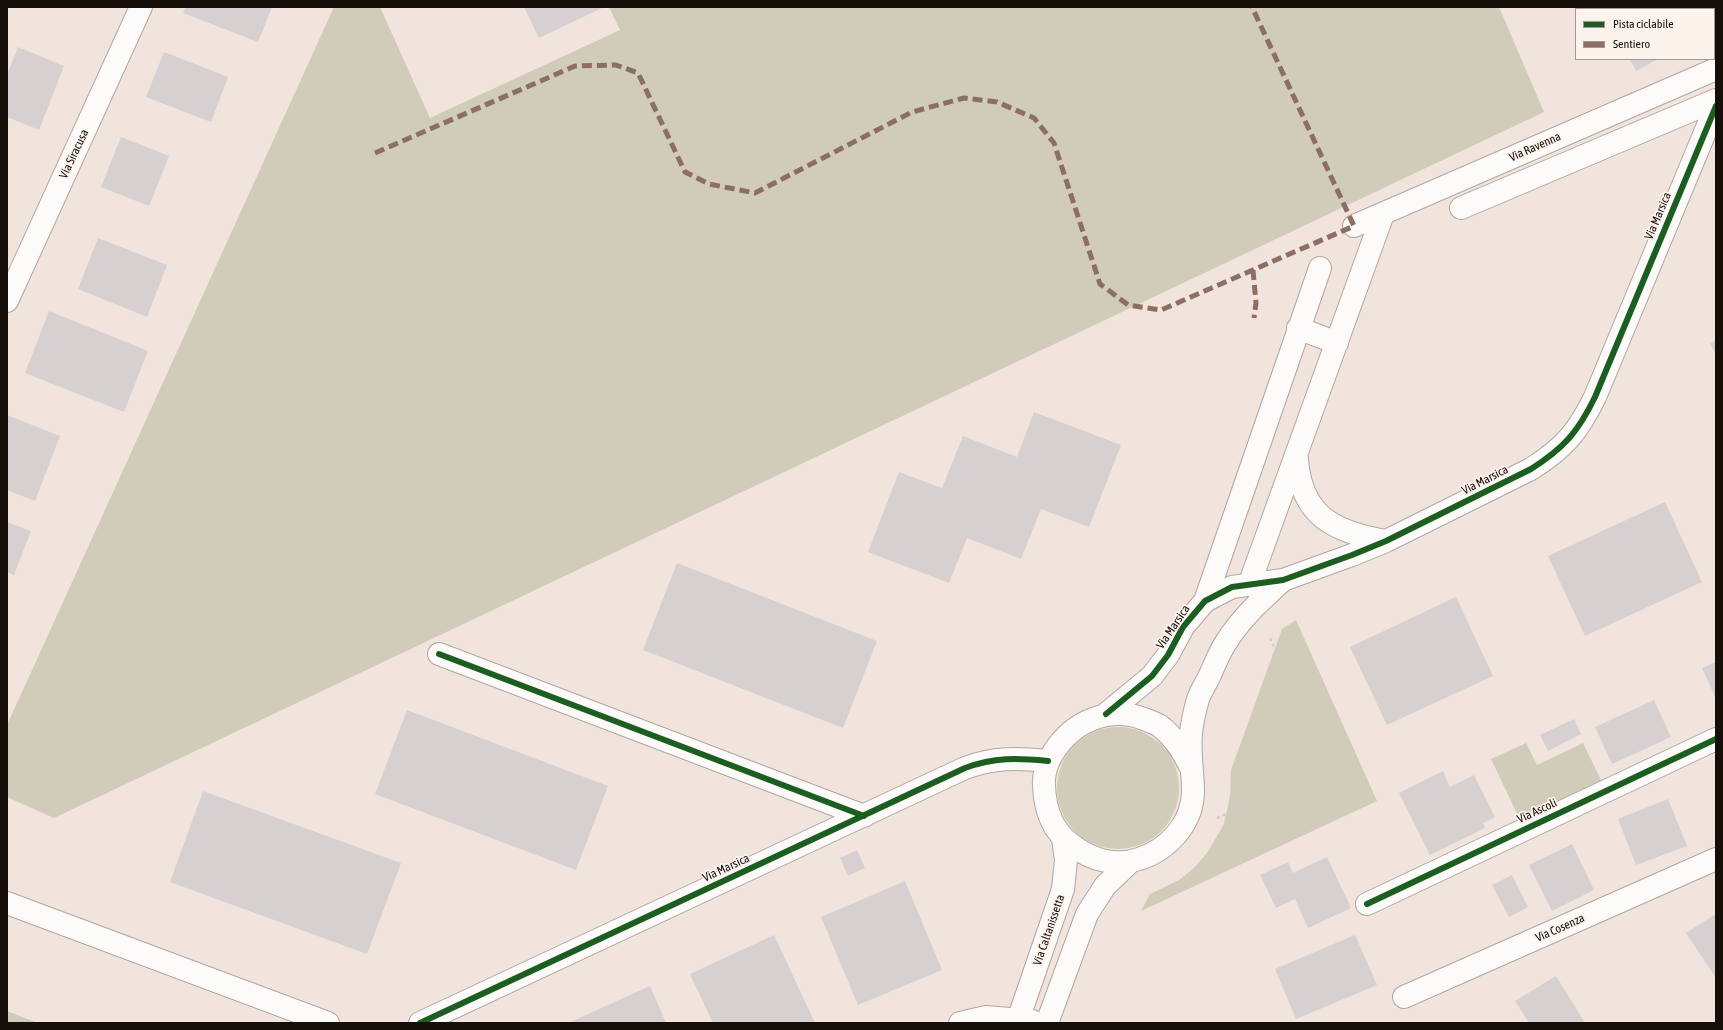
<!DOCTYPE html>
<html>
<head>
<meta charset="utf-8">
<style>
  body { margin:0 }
  #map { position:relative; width:1723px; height:1030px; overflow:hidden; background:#f1e4dc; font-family:"Asap Condensed",sans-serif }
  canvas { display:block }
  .frame { position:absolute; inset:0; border:8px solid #150e09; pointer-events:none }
  .legend { position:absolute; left:1575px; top:8px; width:140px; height:52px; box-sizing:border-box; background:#fcf3ed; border:1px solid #a09792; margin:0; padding:5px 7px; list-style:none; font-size:12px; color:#150e09 }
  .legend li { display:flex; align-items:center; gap:8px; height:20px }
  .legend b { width:20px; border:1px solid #a09792 }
</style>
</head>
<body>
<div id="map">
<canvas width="1723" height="1030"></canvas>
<div class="frame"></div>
<ul class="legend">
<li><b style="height:5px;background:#1b5e20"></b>Pista ciclabile</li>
<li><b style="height:5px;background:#8d6e63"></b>Sentiero</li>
</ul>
</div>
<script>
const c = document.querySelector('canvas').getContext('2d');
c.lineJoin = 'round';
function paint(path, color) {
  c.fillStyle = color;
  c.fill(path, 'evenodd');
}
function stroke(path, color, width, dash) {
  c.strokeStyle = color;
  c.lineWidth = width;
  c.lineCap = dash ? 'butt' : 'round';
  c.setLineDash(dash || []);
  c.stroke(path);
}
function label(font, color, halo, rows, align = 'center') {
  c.font = font + ' "Asap Condensed",sans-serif';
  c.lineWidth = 3.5;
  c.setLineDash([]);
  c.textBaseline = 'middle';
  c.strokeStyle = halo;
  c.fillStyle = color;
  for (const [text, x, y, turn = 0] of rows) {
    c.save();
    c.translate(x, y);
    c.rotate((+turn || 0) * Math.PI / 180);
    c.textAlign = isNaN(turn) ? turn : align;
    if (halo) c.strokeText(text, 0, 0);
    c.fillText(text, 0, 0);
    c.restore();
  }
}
const green = new Path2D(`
  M334,7H380L430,118L620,30L609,7H1499L1544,112L54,818L7,797V725Z
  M1296,620L1377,801L1141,911L1150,894L1179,880L1194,868L1207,853L1224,824L1230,796L1231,770L1282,629Z
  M1057 788a61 61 0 1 1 122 0a61 61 0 1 1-122 0Z
  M1526,743L1537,765L1583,743L1602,782L1520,820L1491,759Z
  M7,1011L38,1023H7Z`);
const building = new Path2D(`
  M186,7H272L258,42L183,13Z
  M524,7H604L539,38Z
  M1603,7H1704L1705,9H1604Z
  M18,47L64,66L39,130L7,117V75Z
  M164,52L228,77L211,122L146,97Z
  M1630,59H1658L1636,71Z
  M121,137L169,156L149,206L101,187Z
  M98,238L167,265L147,317L78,289Z
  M49,311L148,351L124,412L25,373Z
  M1716,340V354L1710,344Z
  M1034,412L1121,445L1089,527L1041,509L1021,559L967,538L949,583L868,552L899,472L942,488L963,436L1017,457Z
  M7,415L60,436L35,501L7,490Z
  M1665,502L1702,582L1585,636L1548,556Z
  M7,522L31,531L14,575L7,572Z
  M677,563L877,641L843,728L643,650Z
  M1456,597L1493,676L1387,725L1350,647Z
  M1716,662V699L1702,668Z
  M1654,700L1671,737L1612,764L1595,727Z
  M407,710L608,786L576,870L375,794Z
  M1574,719L1581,734L1548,751L1540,735Z
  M1443,771L1450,787L1474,775L1495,817L1483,823L1485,828L1430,855L1399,793Z
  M203,791L401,863L367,954L170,882Z
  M1668,799L1687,846L1636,865L1618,819Z
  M1572,844L1594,890L1552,911L1529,865Z
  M857,850L865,868L848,876L840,858Z
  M1327,857L1351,908L1308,928L1295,899L1276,908L1260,875L1288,862L1293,873Z
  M1512,875L1528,907L1509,917L1492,885Z
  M905,881L942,970L858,1005L821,917Z
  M1716,914V978L1686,933Z
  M774,935L815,1023H713L690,974Z
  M1355,935L1377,985L1296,1019L1275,969Z
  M1556,976L1585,1023H1529L1515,1001Z
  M650,986L666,1023H568Z`);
const path = new Path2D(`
  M1217,818L1330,769L1270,638`);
const street = new Path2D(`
  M1461,208L1716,100
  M1354,226L1716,69
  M7,301L141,7
  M1298,328L1337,343
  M1297,459C1301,516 1334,532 1386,541
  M1249,585L1383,214
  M1205,601L1320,268
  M439,654L864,816
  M1106,714L1152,676L1168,655L1183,627L1205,601L1232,587L1283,580L1352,555L1386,541L1531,469C1564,448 1578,432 1595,397L1716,106
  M1190,766C1182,750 1174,737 1160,726C1155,723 1149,721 1144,719C1109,705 1072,722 1053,753C1047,762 1043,775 1044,786C1045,810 1052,831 1072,845C1091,860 1116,867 1139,859C1168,850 1193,823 1193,791C1193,772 1189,753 1191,733C1192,722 1195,710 1198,699C1201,691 1206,683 1210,675C1215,664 1219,653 1225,644C1240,619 1262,599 1283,580
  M7,903L328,1023
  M1367,904L1716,739
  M1404,997L1716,859
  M420,1023L965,768C995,757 1017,758 1048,761
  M960,1023L986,1017L1032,1021
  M1017,1023L1063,889L1066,860L1063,839
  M1047,1023L1087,914L1105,886L1130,862`);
const quiet = new Path2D(`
  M375,153L575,66L616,65L638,73L685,172L709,184L755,193L912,112L964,98L997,102L1034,118L1054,143L1100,284L1128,305L1161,310L1354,226L1252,7
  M1253,270L1256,303L1254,318`);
const cycleway = new Path2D(`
  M439,654L864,816
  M1106,714L1152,676L1168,655L1183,627L1205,601L1232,587L1283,580L1352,555L1386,541L1531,469C1564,448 1578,432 1595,397L1716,106
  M1367,904L1716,739
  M420,1023L965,768C995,757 1017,758 1048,761`);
const streetNames = [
  ["Via Ravenna",1535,147,-24],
  ["Via Siracusa",74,154,-65],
  ["Via Marsica",1658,216,-67],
  ["Via Marsica",1485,480,-27],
  ["Via Marsica",1173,627,-56],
  ["Via Ascoli",1537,811,-25],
  ["Via Marsica",726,868,-25],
  ["Via Cosenza",1560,928,-24],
  ["Via Caltanissetta",1049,930,-71]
];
paint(green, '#d1ccb9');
paint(building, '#d7d0d0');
stroke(street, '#b0a6a0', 24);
stroke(path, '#d0ccc9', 2.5, [3, 3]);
stroke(street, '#fdfbfa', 22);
stroke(quiet, '#8d6e63', 5, [10, 5]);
stroke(cycleway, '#1b5e20', 6);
label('12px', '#150e09', '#fcf3ed', streetNames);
</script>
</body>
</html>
